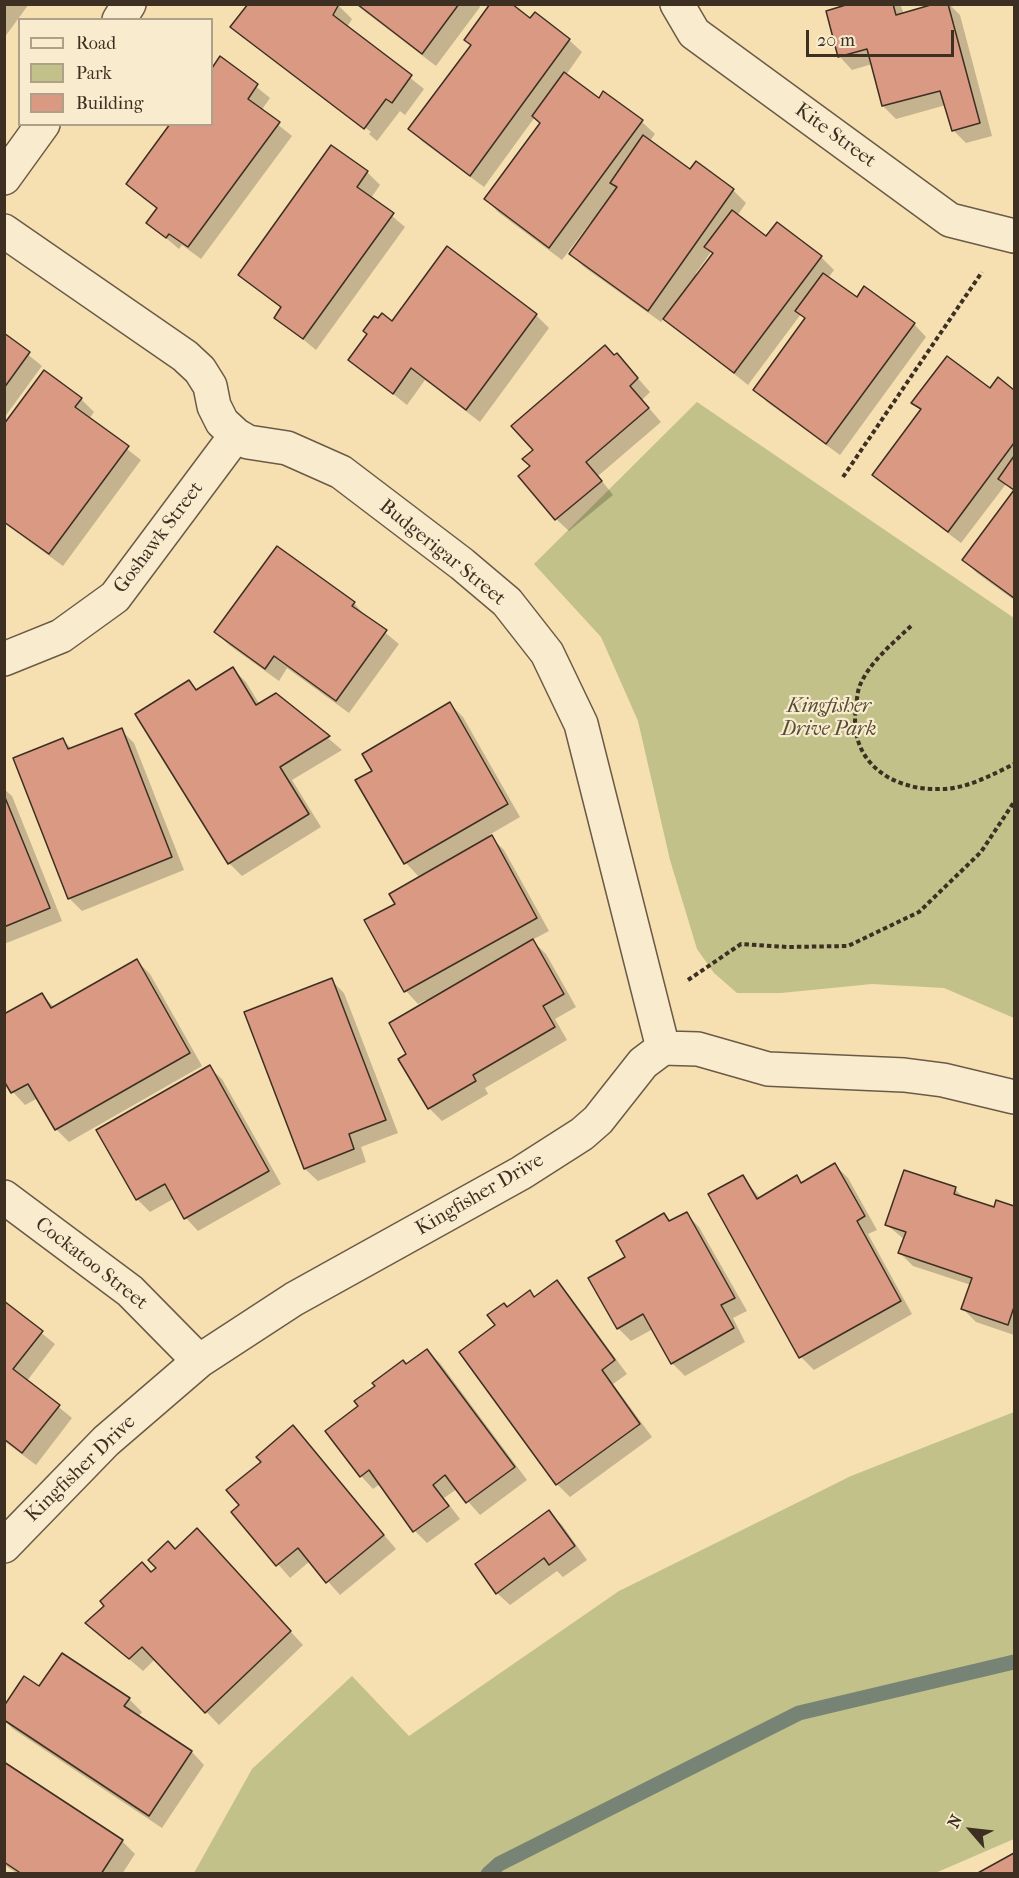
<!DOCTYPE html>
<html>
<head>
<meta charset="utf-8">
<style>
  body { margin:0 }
  #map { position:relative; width:1019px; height:1878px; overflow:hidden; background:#f6e0b2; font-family:"IM FELL French Canon",serif }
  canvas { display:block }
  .frame { position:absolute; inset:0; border:6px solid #3d2f22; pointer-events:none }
  .legend { position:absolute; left:18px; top:18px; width:195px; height:108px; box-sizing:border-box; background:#f9ebcd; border:2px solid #aea089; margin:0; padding:8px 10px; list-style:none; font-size:18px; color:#3d2f22 }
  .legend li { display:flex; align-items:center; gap:12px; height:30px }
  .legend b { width:30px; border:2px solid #aea089 }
  .north { position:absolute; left:941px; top:1800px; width:60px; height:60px; -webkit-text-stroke:4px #f9ebcd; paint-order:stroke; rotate:298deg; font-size:16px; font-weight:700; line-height:24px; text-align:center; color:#3d2f22 }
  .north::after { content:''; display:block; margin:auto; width:21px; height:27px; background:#3d2f22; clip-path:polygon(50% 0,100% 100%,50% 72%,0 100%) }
  .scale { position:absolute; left:806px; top:30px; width:148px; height:27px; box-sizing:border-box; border:3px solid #3d2f22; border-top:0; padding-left:8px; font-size:18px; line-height:21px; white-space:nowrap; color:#3d2f22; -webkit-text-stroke:4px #f9ebcd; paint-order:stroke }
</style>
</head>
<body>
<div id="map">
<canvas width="1019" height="1878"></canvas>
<div class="frame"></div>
<ul class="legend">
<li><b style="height:8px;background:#f9ebcd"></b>Road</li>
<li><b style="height:16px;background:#c1c189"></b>Park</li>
<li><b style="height:16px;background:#d99983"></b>Building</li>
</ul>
<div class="north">N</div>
<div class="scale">20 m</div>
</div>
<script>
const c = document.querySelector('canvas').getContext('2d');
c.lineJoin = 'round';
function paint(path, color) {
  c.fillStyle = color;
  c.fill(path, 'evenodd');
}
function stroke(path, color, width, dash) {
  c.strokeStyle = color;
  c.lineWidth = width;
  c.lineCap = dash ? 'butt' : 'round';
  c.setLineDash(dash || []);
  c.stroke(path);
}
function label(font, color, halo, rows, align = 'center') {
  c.font = font + ' "IM FELL French Canon",serif';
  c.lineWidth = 4.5;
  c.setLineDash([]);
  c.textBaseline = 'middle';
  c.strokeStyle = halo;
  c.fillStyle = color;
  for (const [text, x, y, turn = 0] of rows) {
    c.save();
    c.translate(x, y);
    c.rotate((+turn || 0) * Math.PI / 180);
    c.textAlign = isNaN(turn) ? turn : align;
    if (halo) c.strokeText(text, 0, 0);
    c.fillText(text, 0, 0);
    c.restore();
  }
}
const green = new Path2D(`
  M697,402L1014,618V1018L944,988L872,984L781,993H737L714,973L697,949L670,860L638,721L601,637L534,564Z
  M1014,1412V1839L933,1874L194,1873L252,1769L352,1676L409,1736L619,1591L851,1476Z`);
const shadow = new Path2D(`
  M4,4H29L4,38Z
  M337,4L352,19L347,27L424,89L405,115L400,111L377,141L369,134L371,132L244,36V39L232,27Z
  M355,4H478L480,7L436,66Z
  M854,4H900L904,14L949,4L960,15L992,136L966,143L953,130L946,105L896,119L883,106L872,64L852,70L840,57L828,12Z
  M530,20L569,40L582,52L566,75L599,100L642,122L655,134L650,141L691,171L733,190L746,203L737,216L766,238L821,257L834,270L828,278L857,299L914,324L926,337L840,455L767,402L755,389L806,319L801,314L748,385L664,318L661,322L584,267L571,254L592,225L590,223L562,260L498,212L486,199L541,124L535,117L484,187L423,142L410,129L472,46L466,40ZM711,252L714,254L698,275L696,273Z
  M221,58L270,98L261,111L292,136L201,259L182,245L179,249L148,223L158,210L128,184L212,124V70Z
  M332,147L367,172L380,185L371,198L405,227L316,350L276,317L282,309L240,275Z
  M536,315L549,328L480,422L425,380L407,405L350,360L392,323Z
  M4,335L42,366L4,418Z
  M614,356L629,368L650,392L642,400L661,422L598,476L613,495L569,531L556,519L532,466L535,450Z
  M998,379L1014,392V600L977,573L964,560L1014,492L1006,484L961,543L887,487L874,475L922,411L913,402L990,390Z
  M81,399L94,412L89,419L141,460L63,566L4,523V427Z
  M354,603L366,617L399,644L349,713L287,668L279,681L229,645L216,632Z
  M233,669L246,682L260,705L276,694L342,750L292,780L321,827L242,876L229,863L189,682L198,691Z
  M450,704L463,717L520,817L489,835L504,850L549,931L532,940L546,954L576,1007L555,1019L567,1040L485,1088L488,1094L442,1121L429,1108L408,1054L427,1002L426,1000L418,1004L406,991L366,921L397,905L420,878L406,863L357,781L374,771Z
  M121,730L134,743L184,870L82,911L69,898L63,740L72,749Z
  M4,789L12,796L62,921L4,944Z
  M137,961L150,974L202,1066L69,1142L56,1129L38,1098L25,1105L13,1092L42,995L55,1008Z
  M331,980L344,993L398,1133L361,1147L366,1162L318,1181L305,1169Z
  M209,1067L222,1079L281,1184L198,1231L186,1218L175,1198L150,1212L137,1199Z
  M835,1165L848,1178L877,1230L868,1234L912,1314L814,1370L801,1357L710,1195L742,1177L761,1199L796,1177L803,1184Z
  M955,1189L965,1199L995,1209L997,1202L1014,1207V1335L976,1322L963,1309L971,1285L913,1266L900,1253L905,1240L887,1225Z
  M686,1214L699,1227L747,1311L733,1318L745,1342L685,1376L672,1363L653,1329L631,1341L618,1328L627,1258L663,1215L671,1222Z
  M556,1282L569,1295L627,1374L613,1384L652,1437L570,1497L557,1484L461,1353L497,1326L507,1309L529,1292L535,1298Z
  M4,1303L55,1344L27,1381L72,1418L36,1465L4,1441Z
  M427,1351L440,1363L527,1480L480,1515L457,1489L444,1498L460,1519L427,1543L415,1531L380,1484L373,1489L361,1476L360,1406Z
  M293,1427L396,1549L340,1595L310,1561L290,1578L233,1512L241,1505L263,1462Z
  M549,1512L562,1525L587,1560L563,1577L557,1571L510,1605L497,1593Z
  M209,1543L303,1645L219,1725L155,1659L143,1671L87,1623L151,1574Z
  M40,1688L129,1699L142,1712L138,1717L192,1752L204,1765L162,1828L13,1729L4,1720Z
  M4,1764L122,1841L135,1854L122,1874H18L6,1866L4,1868Z`);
const stream = new Path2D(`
  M488,1874L499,1864L799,1713L1014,1662`);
const building = new Path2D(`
  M248,4H339L333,15L412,75L392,103L386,99L364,129L230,27Z
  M357,4H459L422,54Z
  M490,4H512L530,18L535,12L570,39L470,176L408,129L471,45L464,40Z
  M849,4H893L896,15L934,4H948L980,123L952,131L940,91L882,106L867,49L838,57L826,11Z
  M220,56L258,84L248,99L280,122L188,247L169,234L166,238L146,223L157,208L126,184L170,124H212V68Z
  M564,72L599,98L603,91L643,120L549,248L484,199L540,123L532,116Z
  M643,135L690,169L696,161L734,189L648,311L569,254L617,187L610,183Z
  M331,145L368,171L357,187L394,213L303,339L274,318L281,307L238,275Z
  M732,210L766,236L777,222L822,256L734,373L663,319L713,253L704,247Z
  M447,246L537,314L466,410L411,368L393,394L348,360L367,334L363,331L374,316L378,318L382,313L392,321Z
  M823,273L857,297L864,286L915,323L826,444L753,390L805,318L795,311Z
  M4,333L30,352L4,388Z
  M605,345L614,355L617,353L638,378L630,386L649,408L586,462L602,481L555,520L518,476L530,466L522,459L533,450L511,426Z
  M947,356L990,388L998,377L1014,390V443L948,532L872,475L921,409L911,403Z
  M44,370L82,398L75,407L129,446L49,554L4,522V424Z
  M1014,456V598L962,560L1014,490L998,479Z
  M277,546L355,602L352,606L387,630L336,701L274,656L265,669L214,632Z
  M233,667L256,705L276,693L330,736L280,767L309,814L228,864L135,714L189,680L196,690Z
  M450,702L508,804L404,864L355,780L372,771L362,754Z
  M122,728L172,857L68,899L13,758L63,738L68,749Z
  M4,795L50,908L4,927Z
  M492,835L537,918L404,992L364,920L395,904L389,894Z
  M533,939L564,994L543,1006L555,1027L473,1075L476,1081L428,1109L398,1059L406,1054L389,1023Z
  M137,959L190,1053L55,1130L28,1084L11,1093L4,1081V1014L42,993L51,1008Z
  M332,978L386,1120L349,1134L354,1149L304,1169L244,1012Z
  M210,1065L269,1171L184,1219L165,1184L136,1200L96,1130Z
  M835,1163L865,1216L857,1221L901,1301L799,1358L708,1194L743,1175L757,1199L797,1175L801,1183Z
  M904,1170L956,1187L954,1194L994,1207L996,1200L1014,1206V1307L1008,1325L961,1309L972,1278L898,1253L906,1232L885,1225Z
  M687,1212L735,1298L721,1305L734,1328L671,1364L643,1314L617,1329L588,1278L625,1257L616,1241L664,1213L669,1221Z
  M557,1280L615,1360L602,1370L640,1424L556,1485L459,1352L495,1325L487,1315L504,1303L507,1307L530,1290L534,1297Z
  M4,1301L43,1331L13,1369L60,1405L22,1453L4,1439Z
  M427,1349L515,1467L466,1503L445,1475L433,1485L449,1506L413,1532L369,1470L360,1477L325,1431L358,1406L354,1401L375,1386L372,1383L403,1360L406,1364Z
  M293,1425L384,1535L326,1583L298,1548L276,1566L231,1512L239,1505L226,1490L261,1462L256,1457Z
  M549,1510L575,1546L549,1565L544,1558L496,1594L475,1564Z
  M197,1528L291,1631L205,1713L142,1647L129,1659L85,1623L104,1606L100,1601L142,1562L151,1572L156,1568L148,1560L168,1541L175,1549Z
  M62,1653L130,1698L124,1706L192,1751L149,1816L4,1720V1706L24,1676L39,1686Z
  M4,1762L123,1840L101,1874H22L4,1862Z
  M1014,1853V1874H976Z`);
const path = new Path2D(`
  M843,477L982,272
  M911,626C892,644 870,662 860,685C857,692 857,701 856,708C848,761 891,791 941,789C966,789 992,775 1014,764
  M688,980L741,944L788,947L848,946L919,912L981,852L1014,802`);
const minor = new Path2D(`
  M677,4L694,33L950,220L1014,236
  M119,20L129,4
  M4,178L43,124
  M4,231L185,356L200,370L210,386L214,406L222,422L236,435L248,442L287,448L341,472L462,564L507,602L547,653L581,724L663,1048
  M4,659L61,636L115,597L236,435
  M4,1197L130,1291L199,1361
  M4,1546L106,1441L199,1361L294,1299L521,1173L582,1134L598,1120L643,1063L663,1048L698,1049L768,1069L904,1075L943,1080L1014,1097`);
const streetNames = [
  ["Kite Street",835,136,36],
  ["Goshawk Street",159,538,-53],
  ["Budgerigar Street",442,553,39],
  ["Kingfisher Drive",480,1195,-30],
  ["Cockatoo Street",91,1264,38],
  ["Kingfisher Drive",81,1469,-44]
];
const parkNames = [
  ["Kingfisher",829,707],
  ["Drive Park",829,730]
];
paint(green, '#c1c189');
paint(shadow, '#0003');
stroke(stream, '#778475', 15);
paint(building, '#d99983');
stroke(building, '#3d2f22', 1.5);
stroke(minor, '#6b5b46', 36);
stroke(path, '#3d2f22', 4, [4.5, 3]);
stroke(minor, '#f9ebcd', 33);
label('20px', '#3d2f22', '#f9ebcd', streetNames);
label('italic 20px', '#574c37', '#f9ebcd', parkNames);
</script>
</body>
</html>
